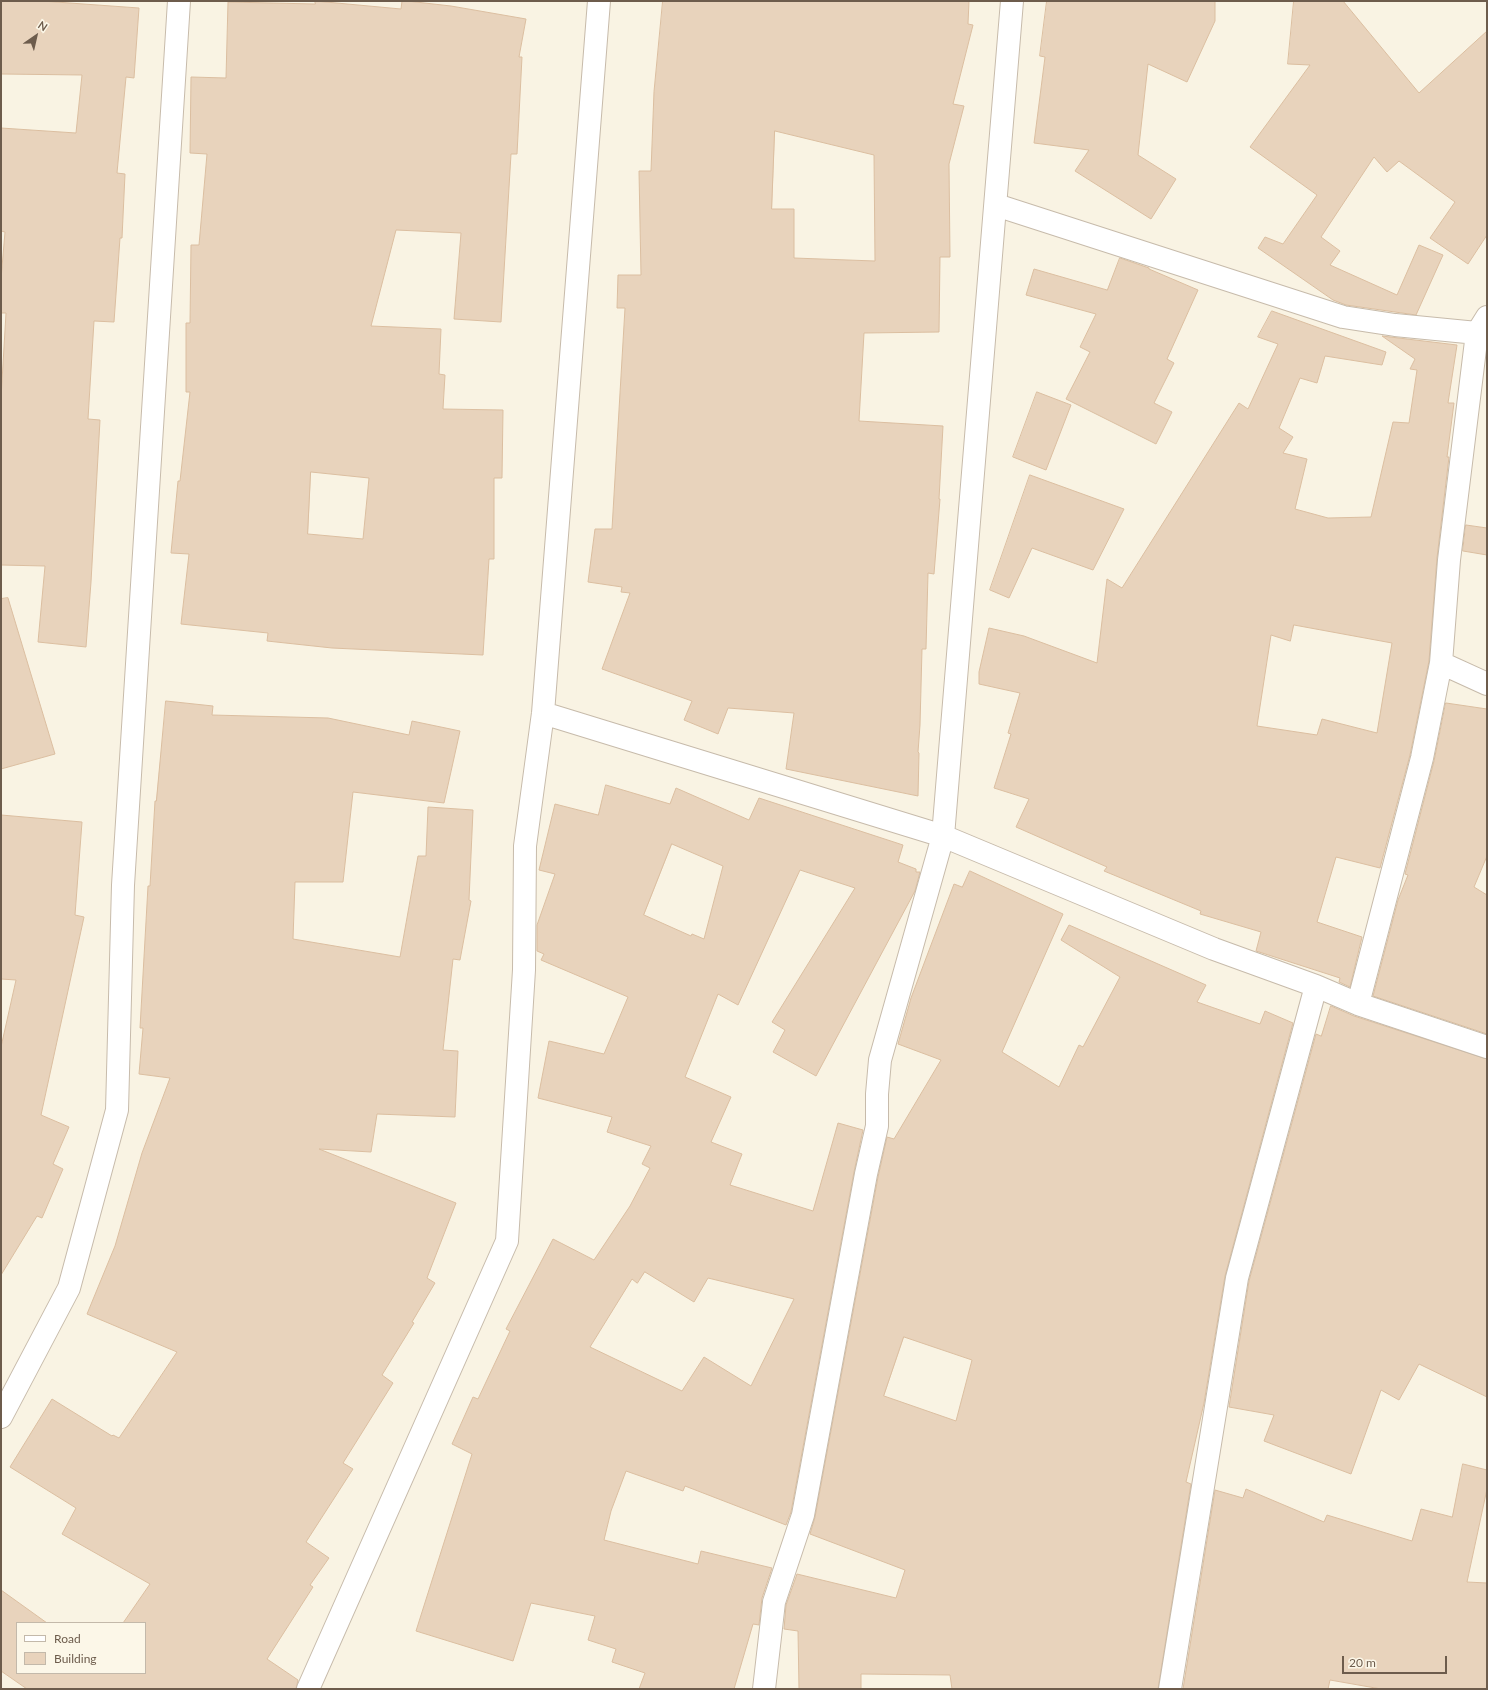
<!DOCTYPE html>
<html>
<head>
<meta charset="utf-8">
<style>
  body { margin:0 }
  #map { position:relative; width:1488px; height:1690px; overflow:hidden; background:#f9f3e3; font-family:Lato,sans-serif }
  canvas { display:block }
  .frame { position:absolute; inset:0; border:2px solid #6d5c4c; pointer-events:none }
  .legend { position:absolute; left:16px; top:1622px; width:130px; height:52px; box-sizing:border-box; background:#fcf7e8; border:1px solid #c3b9aa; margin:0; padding:5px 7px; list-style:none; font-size:12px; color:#6d5c4c }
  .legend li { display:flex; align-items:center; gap:8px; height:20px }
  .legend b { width:20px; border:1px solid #c3b9aa }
  .north { position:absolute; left:16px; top:16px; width:40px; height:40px; -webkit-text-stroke:3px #fcf7e8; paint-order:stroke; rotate:34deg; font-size:11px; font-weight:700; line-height:16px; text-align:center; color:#6d5c4c }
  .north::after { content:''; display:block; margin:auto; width:14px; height:18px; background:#6d5c4c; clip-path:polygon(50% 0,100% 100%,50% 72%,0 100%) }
  .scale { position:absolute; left:1342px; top:1656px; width:105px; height:18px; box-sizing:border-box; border:2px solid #6d5c4c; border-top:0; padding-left:5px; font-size:12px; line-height:14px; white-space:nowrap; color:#6d5c4c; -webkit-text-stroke:3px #fcf7e8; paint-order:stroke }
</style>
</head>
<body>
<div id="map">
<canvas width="1488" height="1690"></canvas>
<div class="frame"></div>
<ul class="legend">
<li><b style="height:5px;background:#fff"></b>Road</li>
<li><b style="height:11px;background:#e8d3bc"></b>Building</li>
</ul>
<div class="north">N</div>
<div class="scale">20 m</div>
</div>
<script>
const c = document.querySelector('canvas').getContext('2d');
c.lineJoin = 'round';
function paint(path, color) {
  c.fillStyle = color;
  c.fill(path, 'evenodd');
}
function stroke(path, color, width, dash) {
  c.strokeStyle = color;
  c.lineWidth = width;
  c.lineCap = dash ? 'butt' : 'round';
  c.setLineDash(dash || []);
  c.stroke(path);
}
const building = new Path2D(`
  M1,1H42L139,8L134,78L126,77L117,173L125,174L122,238H120L114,322L94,321L88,419L100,420L91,582L86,647L38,642L45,566L1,565V398L6,313H1V279L5,232L1,231V128L76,133L82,75L1,74Z
  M315,1L401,9L402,1H407L451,6L526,19L519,57H522L517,154H511L501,322L454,319L461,233L396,230L371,326L441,329L439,374L445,375L443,409L503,410L502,478H494V559H489L483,655L332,648L267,641L268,633L181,624L189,554L171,553L178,481H180L190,392H186V323H190L191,245H199L207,154L190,153L191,77L226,78L228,2L315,4ZM311,472L369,478L363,539L308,534Z
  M663,1H969L968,24L973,25L953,104L964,106L949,164L950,257H940L939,332L864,333L859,421L943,426L939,499H940L934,574L928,573L926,649H922L920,725L918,752L919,753L918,796L786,769L794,713L728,708L718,734L684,720L692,701L602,669L630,593L621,592L622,587L588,582L595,529H612L625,308H617L618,275H641L639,171H651L654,92ZM775,131L874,155L875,261L794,258V209H772Z
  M1047,1H1215V21L1187,82L1148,64L1138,155L1176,179L1151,219L1075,171L1089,150L1034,143L1045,57L1040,56Z
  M1294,1H1343L1419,93L1487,31V235L1468,264L1430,238L1455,202L1399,161L1387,172L1374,157L1321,237L1340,251L1330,265L1397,295L1419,245L1443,255L1416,315L1346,305L1333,300L1258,248L1265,237L1283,244L1317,195L1250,147L1310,65L1288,64Z
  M1120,258L1149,268V269L1198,290L1167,359L1174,363L1154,403L1172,412L1156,444L1066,399L1090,352L1080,347L1096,314L1026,295L1034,269L1107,290Z
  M1272,311L1386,352L1382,365L1325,356L1317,383L1300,378L1279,428L1293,437L1283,453L1307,459L1295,509L1328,518L1371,517L1393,422L1409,423L1417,370L1410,369L1415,359L1382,336L1457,345L1448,403H1454L1447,457H1449L1437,558L1429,661L1410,755L1380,868L1336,857L1317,922L1362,937L1350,987L1339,982L1340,978L1256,951L1261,932L1200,914L1201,911L1104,871L1107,867L1016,827L1029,799L994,788L1011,734L1008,733L1020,693L979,684V672L989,628L1024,636L1097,663L1107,579L1122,588L1239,403L1248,409L1278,344L1258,337ZM1294,625L1392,643L1377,733L1322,719L1317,735L1257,726L1271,635L1290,641Z
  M1037,392L1071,405L1046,470L1013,457Z
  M1030,475L1124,509L1093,570L1032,548L1009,598L990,590Z
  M1466,525L1487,528V555L1463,551Z
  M8,598L55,754L1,769V599Z
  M166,701L213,706L212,715L328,718L409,735L412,721L460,731L444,803L353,792L343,882H295L293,939L400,957L418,856H426L428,807L473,810L469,900L471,901L460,960L453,959L443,1050L458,1051L455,1117L377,1114L371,1152L319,1149L456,1203L427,1278L435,1283L412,1322L414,1323L382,1375L393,1383L343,1463L353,1469L306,1542L329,1558L310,1585L313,1587L267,1659L298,1680L296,1689H27L1,1671V1590L47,1623H17V1673H145V1623H123L150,1584L62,1534L76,1508L10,1467L52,1399L112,1436L113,1435L119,1438L177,1352L87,1314L115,1246L142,1153L170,1078L139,1074L143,1028H140L148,886H150L155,801H156Z
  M1446,703L1487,709V856L1474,887L1487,895V1034L1373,996L1398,900L1408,875L1405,874L1434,761Z
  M606,785L670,804L676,788L749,820L759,798L903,845L898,862L916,869V872H920L915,891L816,1076L773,1052L785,1030L772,1022L855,888L800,870L738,1005L718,994L685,1077L731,1097L711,1142L742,1154L730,1185L813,1211L838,1123L863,1130L854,1172L791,1512L786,1525L685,1486L683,1491L626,1471L611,1511L604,1540L698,1564L701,1551L772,1568L762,1598L759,1625L753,1624L734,1689H639L645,1673L612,1662L616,1649L588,1640L595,1616L531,1603L513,1661L416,1631L472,1454L452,1444L473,1397L478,1399L510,1331L506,1329L553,1239L594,1260L630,1206L650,1168L642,1164L651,1146L607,1132L612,1117L538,1098L549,1041L604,1054L628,997L541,960L544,954L537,951V925L555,874L539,870L555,804L598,815ZM672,844L723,866L704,939L692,934L691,936L644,915ZM645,1272L694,1302L708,1278L794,1299L751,1386L704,1357L682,1391L590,1347L632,1279L637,1283Z
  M1,815L82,822L75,915L84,917L41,1115L69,1127L53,1164L63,1169L42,1218L37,1216L1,1275V1047L16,980L1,979Z
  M970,871L1063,914L1002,1052L1059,1087L1079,1045L1083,1047L1120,977L1061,940L1069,925L1206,985L1197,1002L1260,1024L1265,1011L1293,1023L1225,1276L1204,1403L1186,1482L1191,1484L1158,1689H952L950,1675L861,1674V1689H799L798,1631L784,1629L786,1605L797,1574L896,1598L905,1570L810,1534L815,1517L878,1177L887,1137L894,1139L941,1060L898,1044L911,998L954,884L962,887ZM904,1337L972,1360L956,1421L884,1396Z
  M1331,1006L1354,1016L1487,1059V1397L1419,1364L1399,1400L1381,1390L1351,1474L1264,1441L1274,1415L1229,1407L1249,1281L1316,1034L1321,1036Z
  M1463,1464L1487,1470V1489L1467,1582L1487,1583V1689H1381L1330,1680L1328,1689H1183L1215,1490L1243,1498L1246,1489L1324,1522L1327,1515L1412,1541L1421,1509L1452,1517Z`);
const street = new Path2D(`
  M996,205L1343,317L1395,325L1477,333
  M1441,663L1487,684
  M543,713L943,836L1214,949L1316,986L1358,1004L1487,1047
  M1358,1004L1422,758L1441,663L1449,560L1477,333L1487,317
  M1,1417L69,1288L117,1110L123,885L179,1
  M308,1689L507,1241L524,970L525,846L543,713L599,1
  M764,1689L774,1602L803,1515L866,1174L877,1126V1094L880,1060L943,836L1012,1
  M1170,1689L1237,1278L1316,986`);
paint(building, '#e8d3bc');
stroke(building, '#dbbea0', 1);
stroke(street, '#c7bbab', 24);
stroke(street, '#fff', 22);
</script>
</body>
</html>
